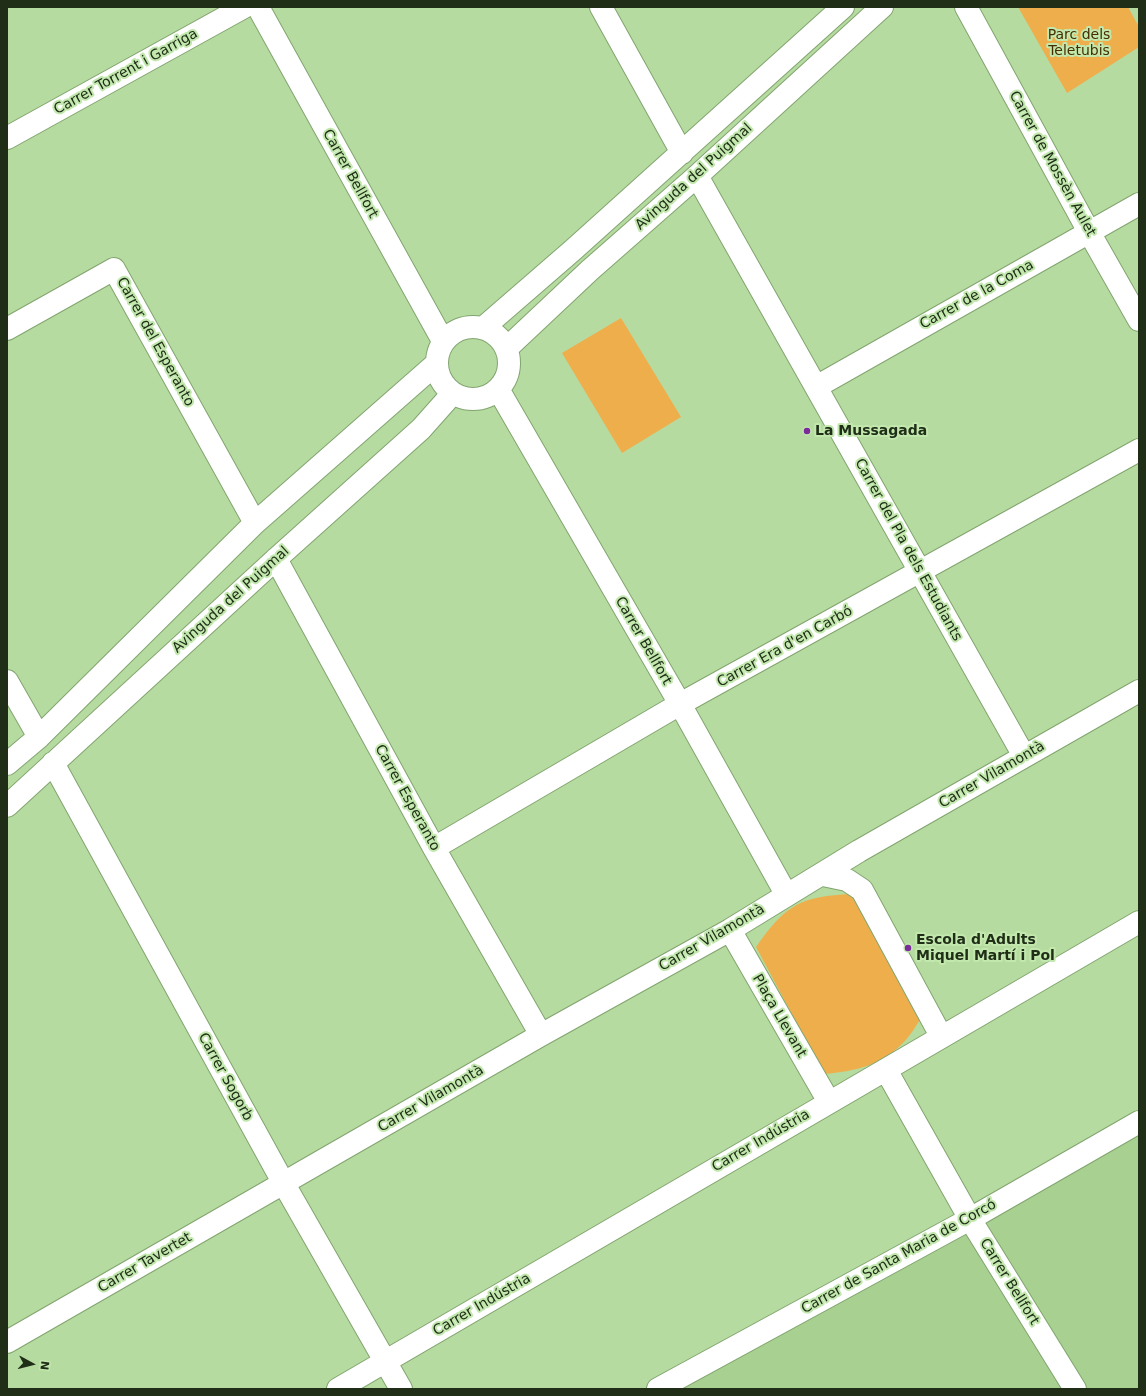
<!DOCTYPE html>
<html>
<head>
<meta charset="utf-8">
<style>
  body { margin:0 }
  #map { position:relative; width:1146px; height:1396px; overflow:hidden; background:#b6dba1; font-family:"DejaVu Sans",sans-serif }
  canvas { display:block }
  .frame { position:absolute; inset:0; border:8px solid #202e18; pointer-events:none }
  .north { position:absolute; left:12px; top:1344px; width:40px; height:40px; -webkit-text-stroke:3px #c2e8ae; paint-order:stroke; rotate:97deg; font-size:11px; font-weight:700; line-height:16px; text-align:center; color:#202e18 }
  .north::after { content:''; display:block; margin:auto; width:14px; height:18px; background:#202e18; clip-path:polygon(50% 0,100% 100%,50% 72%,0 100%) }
</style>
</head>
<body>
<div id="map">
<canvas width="1146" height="1396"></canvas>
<div class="frame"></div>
<div class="north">N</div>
</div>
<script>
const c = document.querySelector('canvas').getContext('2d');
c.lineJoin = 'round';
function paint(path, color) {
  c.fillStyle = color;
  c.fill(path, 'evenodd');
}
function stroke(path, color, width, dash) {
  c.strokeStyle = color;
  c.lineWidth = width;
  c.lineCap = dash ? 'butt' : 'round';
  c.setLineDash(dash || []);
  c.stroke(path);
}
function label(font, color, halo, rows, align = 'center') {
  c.font = font + ' "DejaVu Sans",sans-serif';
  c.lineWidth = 4;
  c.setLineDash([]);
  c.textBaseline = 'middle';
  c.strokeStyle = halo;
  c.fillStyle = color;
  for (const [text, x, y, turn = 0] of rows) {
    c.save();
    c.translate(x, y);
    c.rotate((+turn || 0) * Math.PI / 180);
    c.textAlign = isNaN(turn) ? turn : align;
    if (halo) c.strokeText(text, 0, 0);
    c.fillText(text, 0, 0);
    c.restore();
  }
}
const built = new Path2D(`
  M1139,1119V1389H665Z`);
const green = new Path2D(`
  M1018,7H1128L1139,27V47L1067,93Z
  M621,318L681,417L622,453L562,353Z
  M852,894L921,1018C916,1026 910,1036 903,1043C881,1066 855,1071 824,1074L756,947C785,905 801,896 852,894Z`);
const minor = new Path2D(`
  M258,7L443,341
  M601,7L682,153
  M966,7L1089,232L1139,320
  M7,138L244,7
  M697,176L1024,756
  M437 363a36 36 0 1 1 72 0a36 36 0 1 1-72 0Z
  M483,328L573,250L843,7
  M7,329L114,269L255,523
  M506,349L590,270L697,176L882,7
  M816,387L1139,204
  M498,389L680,704L786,894
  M276,559L434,848L541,1035
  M7,681L39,737
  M53,763L284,1184L401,1389
  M7,764L39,737L255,523L437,363
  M7,806L276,559L421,429L453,393
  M434,848L680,704L1139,450
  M823,875L847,880L862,890L941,1036
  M730,930L829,1102
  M886,1070L970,1219L1075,1389
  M7,1342L541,1035L730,930L859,851L1139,691
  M338,1389L1139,922
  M658,1389L970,1219L1139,1122`);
const markers = [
  [807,431,4,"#7c2b9b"],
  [908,948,4,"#7c2b9b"]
];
const parkNames = [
  ["Parc dels",1079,35],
  ["Teletubis",1079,51]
];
const streetNames = [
  ["Carrer Torrent i Garriga",126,72,-29],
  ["Carrer de Mossèn Aulet",1052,164,61],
  ["Carrer Bellfort",350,174,61],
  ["Avinguda del Puigmal",694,177,-42],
  ["Carrer de la Coma",977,295,-29],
  ["Carrer del Esperanto",155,342,61],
  ["Carrer del Pla dels Estudiants",908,550,61],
  ["Avinguda del Puigmal",231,600,-42],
  ["Carrer Bellfort",643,641,60],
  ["Carrer Era d'en Carbó",785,647,-29],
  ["Carrer Vilamontà",992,775,-30],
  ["Carrer Esperanto",407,798,61],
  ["Carrer Vilamontà",712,938,-30],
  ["Plaça Llevant",779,1016,60],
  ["Carrer Sogorb",225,1077,61],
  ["Carrer Vilamontà",431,1099,-30],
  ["Carrer Indústria",761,1141,-30],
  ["Carrer de Santa Maria de Corcó",899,1257,-29],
  ["Carrer Tavertet",145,1263,-30],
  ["Carrer Bellfort",1009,1282,58],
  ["Carrer Indústria",482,1305,-30]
];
const poiNames = [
  ["La Mussagada",815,431],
  ["Escola d'Adults",916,940],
  ["Miquel Martí i Pol",916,956]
];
paint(built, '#a7d091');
paint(green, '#eeae4b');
stroke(minor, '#82a56f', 24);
stroke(minor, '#fff', 22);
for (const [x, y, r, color] of markers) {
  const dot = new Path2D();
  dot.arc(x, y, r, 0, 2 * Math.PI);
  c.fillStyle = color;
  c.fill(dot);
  stroke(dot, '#c2e8ae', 1.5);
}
label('14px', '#482d00', '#c2e8ae', parkNames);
label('14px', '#202e18', '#c2e8ae', streetNames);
label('bold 14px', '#202e18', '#c2e8ae', poiNames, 'left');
</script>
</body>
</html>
